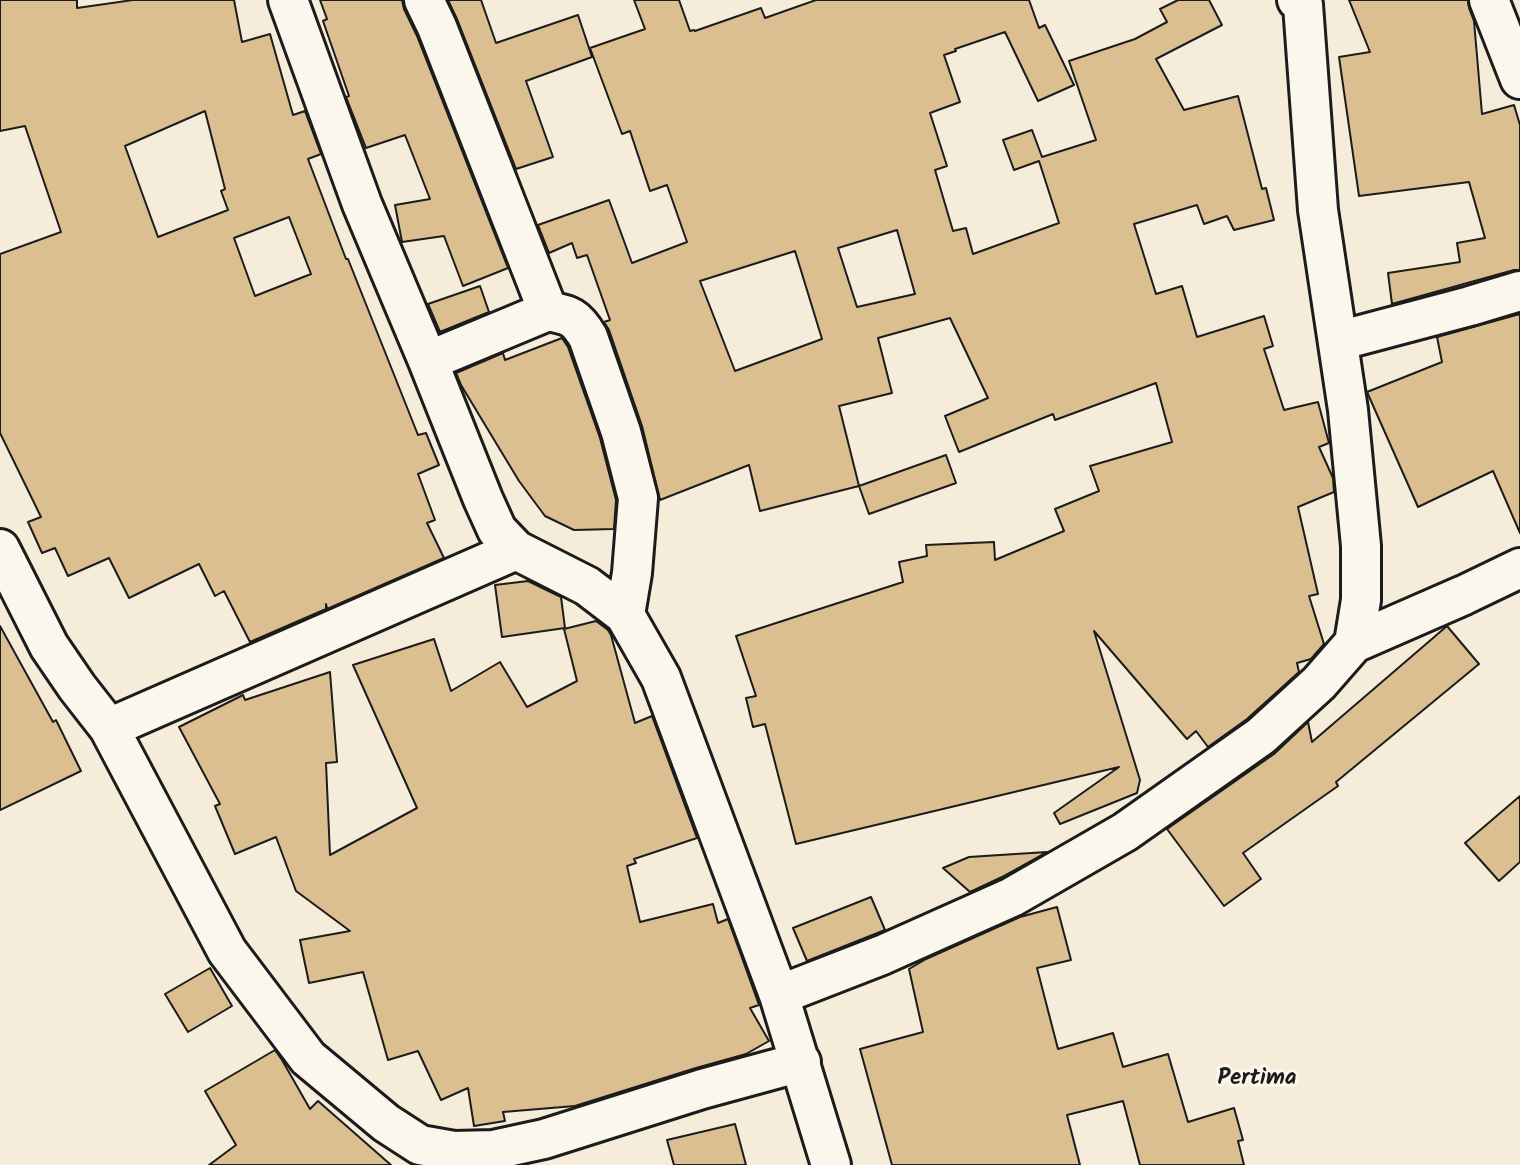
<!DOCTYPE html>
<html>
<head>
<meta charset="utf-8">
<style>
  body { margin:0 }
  canvas { display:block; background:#f5ecda }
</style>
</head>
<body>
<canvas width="1520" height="1165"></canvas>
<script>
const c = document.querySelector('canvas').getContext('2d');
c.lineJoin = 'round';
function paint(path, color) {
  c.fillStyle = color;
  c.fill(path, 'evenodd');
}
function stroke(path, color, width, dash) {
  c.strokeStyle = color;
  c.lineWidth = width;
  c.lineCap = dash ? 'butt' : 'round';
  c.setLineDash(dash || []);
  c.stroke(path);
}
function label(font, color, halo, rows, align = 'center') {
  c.font = font + ' Kalam,sans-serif';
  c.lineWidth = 6;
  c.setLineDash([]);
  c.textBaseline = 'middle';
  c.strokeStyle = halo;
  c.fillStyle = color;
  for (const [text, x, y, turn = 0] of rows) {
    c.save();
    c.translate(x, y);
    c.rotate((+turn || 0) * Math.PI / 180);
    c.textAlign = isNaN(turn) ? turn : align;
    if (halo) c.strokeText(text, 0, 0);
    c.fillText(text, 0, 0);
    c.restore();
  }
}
const building = new Path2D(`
  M0,0H77V8L133,0H234L242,42L270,34L293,115L305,111L321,154L308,159L346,259H348L418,435L426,433L439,465L418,474L435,520L427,523L444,558L327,609L326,604V609L250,642L224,591L215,596L199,564L129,598L109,558L68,576L55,548L42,553L28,522L41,517L0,433V254L61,232L25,126L0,131ZM205,111L225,189L221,191L228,210L158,237L125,146ZM289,217L311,274L255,296L234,238Z
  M320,0H402L404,9L417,36L508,268L463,286L444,236L402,242L395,205L430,199L405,135L366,148L346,97L349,96L323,21L327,19Z
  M448,0H481L496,43L578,15L592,57L526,81L553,157L516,169L457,19Z
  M634,0H679L690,31L694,30L695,31L761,8L765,18L816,0H1029L1039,28L1045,25L1074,85L1038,101L1005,32L955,49L956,51L944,55L960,102L930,113L947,166L935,170L953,231L966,228L973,254L1059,223L1039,161L1014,170L1003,140L1032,130L1042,157L1096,140L1069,61L1135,39L1167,22L1160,9L1178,0H1209L1222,25L1156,59L1184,110L1238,96L1262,189L1266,188L1274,220L1234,230L1227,216L1204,224L1197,205L1134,224L1156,294L1182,286L1197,337L1264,316L1273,346L1264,349L1284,410L1318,402L1329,443L1319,447L1333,478L1334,492L1298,507L1318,594L1309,596L1324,644L1311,659L1297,663L1299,672L1247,719L1208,747L1196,731L1187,739L1094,631L1140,780L1137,793L1060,824L1054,813L1119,767L796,844L765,724L753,727L746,698L756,696L736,636L903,582L899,562L927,556L926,545L994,542L995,560L1064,531L1055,509L1099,491L1090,466L1172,442L1156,383L1055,420L1053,414L959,452L945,416L988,398L950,318L878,338L892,393L839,406L859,486L760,511L749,465L660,500L642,426L609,330L604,322L610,320L587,255L577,258L572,243L549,253L538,225L609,200L632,263L687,242L667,185L650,191L630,131L622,134L590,48L645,29ZM897,230L915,294L857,307L838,248ZM795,251L822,339L735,371L700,281Z
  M1349,0H1468L1469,8L1474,21L1482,114L1514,105L1520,125V270H1514L1392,304L1388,273L1460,262L1457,243L1485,238L1469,182L1359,196L1339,57L1370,52Z
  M480,286L489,312L440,332L428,304Z
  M1520,314V533L1493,471L1418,507L1367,392L1442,362L1437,337Z
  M562,338L568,347L600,438L616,500L614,529L574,530L545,516L519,481L461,385L456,373L503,353L505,360Z
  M946,455L956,483L869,514L859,486Z
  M528,581L561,597L565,628L502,637L495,585Z
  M596,621L608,630L611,635L635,723L652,716L697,838L634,859L636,863L627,866L640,922L713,904L718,923L728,919L759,1005L750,1008L769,1041L746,1054L696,1068L575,1106L503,1112L505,1121L474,1126L468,1088L441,1100L418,1051L388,1060L363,972L309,983L300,940L350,931L296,891L276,837L235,854L215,806L220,804L179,727L243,695L245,700L330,672L337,762L326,763L330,855L417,808L353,665L434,639L451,691L500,662L527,707L577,681L564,629Z
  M0,626L53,722L56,720L81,771L0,810Z
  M1447,626L1479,664L1336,782L1338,786L1243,853L1261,879L1224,906L1167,829L1274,754L1308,722L1312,742Z
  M1520,796V862L1499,881L1465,843Z
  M1047,852L1002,877L970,892L943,868L969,857Z
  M871,897L885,930L807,961L793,928Z
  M1057,907L1071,960L1037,968L1058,1049L1113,1033L1123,1067L1168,1054L1188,1122L1234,1108L1243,1140L1238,1141L1244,1165H1140L1123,1101L1067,1115L1080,1165H892L860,1049L923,1032L909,969L926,959L1020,917Z
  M210,968L232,1006L188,1032L165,994Z
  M275,1050L282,1060L310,1109L318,1101L391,1165H209L236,1145L205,1091Z
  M735,1124L746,1165H674L667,1140Z`);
const minor = new Path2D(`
  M288,0L362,204L428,361L483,499L497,530L516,550L587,586L625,615L661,678L779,995L831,1165
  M424,0L437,27L548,311L428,361
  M1489,0L1520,79
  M548,311C570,315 576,317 588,337L621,432L638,498L632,573L625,615
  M1338,341L1470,306L1520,291
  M0,549L49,646L77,687L109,728L227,951L308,1058L386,1123L420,1145L454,1151L493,1150L544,1139L702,1089L801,1062
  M1354,643L1464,595L1520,568
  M109,728L516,550
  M779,995L882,955L1012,897L1125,832L1261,736L1319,683L1354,643L1361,600V546L1348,410L1318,210L1303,5L1297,0`);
const quarterNames = [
  ["Pertima",1257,1080]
];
paint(building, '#dbbf90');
stroke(building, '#1c1c1c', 2);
stroke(minor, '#1c1c1c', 44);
stroke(minor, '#fbf7ec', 38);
label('bold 23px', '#1c1c1c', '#fbf7ec', quarterNames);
</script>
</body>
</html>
